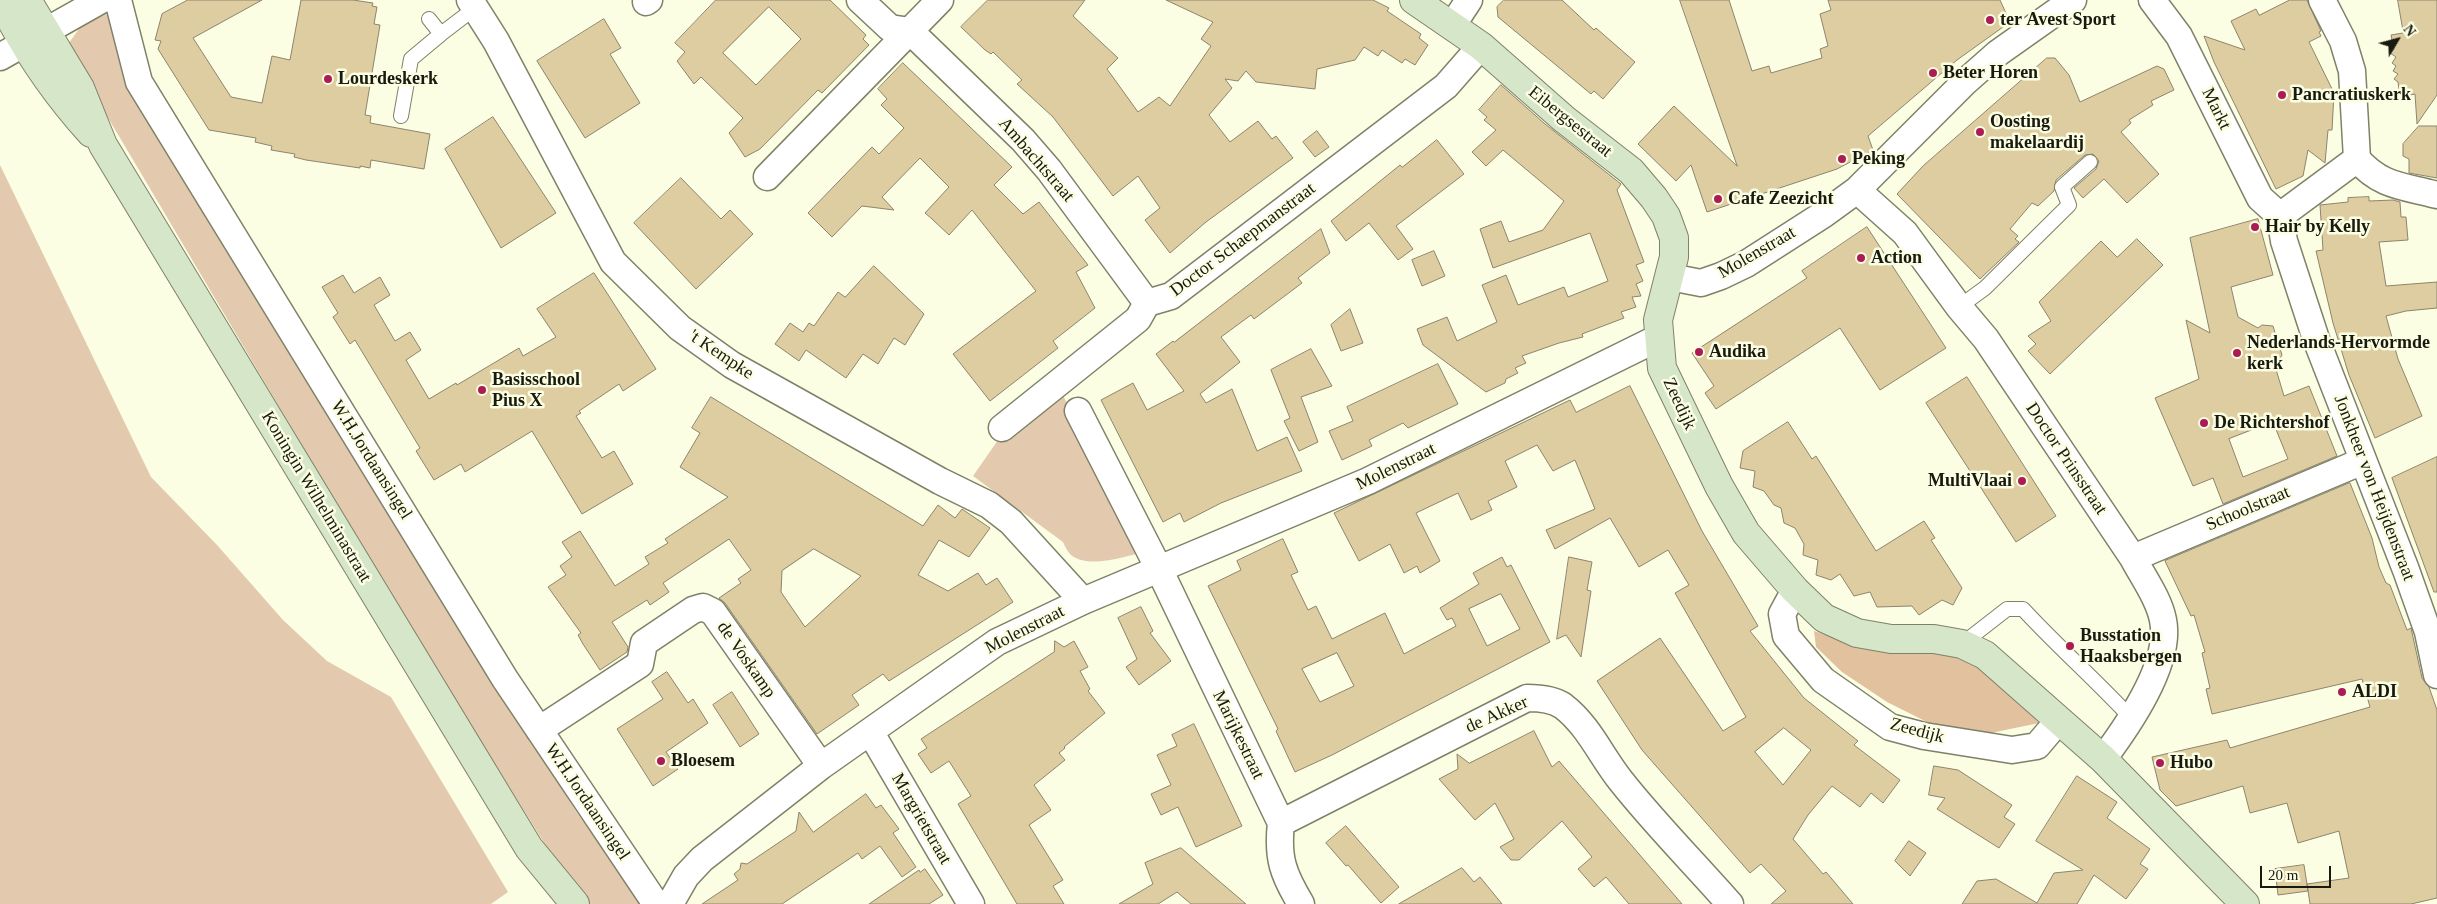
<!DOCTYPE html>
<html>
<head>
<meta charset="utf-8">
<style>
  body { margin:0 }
  #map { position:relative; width:2437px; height:904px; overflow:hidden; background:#fbfee2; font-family:Georgia,serif }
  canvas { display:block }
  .north { position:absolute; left:2372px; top:15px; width:50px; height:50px; -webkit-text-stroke:4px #fbfee2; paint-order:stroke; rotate:53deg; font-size:14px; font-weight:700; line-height:20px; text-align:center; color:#18190f }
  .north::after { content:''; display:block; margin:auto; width:18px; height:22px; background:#18190f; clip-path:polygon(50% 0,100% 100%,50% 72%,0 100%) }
  .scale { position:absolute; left:2260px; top:866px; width:71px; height:22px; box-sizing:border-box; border:2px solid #18190f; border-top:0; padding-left:6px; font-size:15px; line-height:18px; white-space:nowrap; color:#18190f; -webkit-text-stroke:4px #fbfee2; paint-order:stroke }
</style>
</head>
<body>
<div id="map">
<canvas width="2437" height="904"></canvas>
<div class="north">N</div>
<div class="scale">20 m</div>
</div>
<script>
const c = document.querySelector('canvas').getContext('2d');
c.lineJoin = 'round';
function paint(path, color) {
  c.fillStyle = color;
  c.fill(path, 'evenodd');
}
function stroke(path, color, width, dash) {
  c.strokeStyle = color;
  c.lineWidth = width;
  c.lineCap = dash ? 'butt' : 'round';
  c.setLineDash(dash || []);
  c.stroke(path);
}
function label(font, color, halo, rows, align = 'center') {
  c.font = font + ' Georgia,serif';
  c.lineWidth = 5;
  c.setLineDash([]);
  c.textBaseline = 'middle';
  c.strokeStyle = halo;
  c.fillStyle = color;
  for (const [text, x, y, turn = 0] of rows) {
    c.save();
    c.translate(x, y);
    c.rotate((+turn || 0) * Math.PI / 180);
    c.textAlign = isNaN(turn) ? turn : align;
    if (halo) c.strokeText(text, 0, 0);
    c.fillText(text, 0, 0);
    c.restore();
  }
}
const green = new Path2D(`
  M107,14L117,22L396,521L577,813L637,892L640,904H583C404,623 237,334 66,47L84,22Z
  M0,165L151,477L217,545L283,620L327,661L391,697L508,892L491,904H0Z
  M1060,389L1076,422L1149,551C1128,555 1090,570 1071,555C1068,552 1065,547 1063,542L973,476L1005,430Z`);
const forest = new Path2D(`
  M1814,631L1853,644L1963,655L1995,675L2039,723L1986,734L1931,724L1887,702L1842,672L1816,647Z`);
const building = new Path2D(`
  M188,0H262L193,38L231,97L262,103L272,56L290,60L301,0H353L373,3L372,6L377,7L374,24L380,25L365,115L371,116L370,123L430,134L424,169L371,160L370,168L360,166V168L306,160L294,157L295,154L271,150L272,146L255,142L256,138L209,130L158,49L161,41L155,40L162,14Z
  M716,0H830L866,35L863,39L869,45L822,93L818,90L760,149L745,157L729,133L743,118L701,77L694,84L677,61L685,52L675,43ZM769,7L801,39L756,85L723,53Z
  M988,0H1085L1073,16L1118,58L1107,69L1138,112L1159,97L1170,106L1211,46L1201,39L1213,22L1166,0H1373L1389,8L1387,11L1421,34L1419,38L1428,45L1415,65L1405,59L1402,63L1382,50L1378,56L1364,47L1355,60L1317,69L1315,89L1256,82L1246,71L1238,81L1225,79L1232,88L1209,115L1230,142L1258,121L1272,139L1276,136L1293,158L1206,222L1170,253L1145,220L1160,208L1138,176L1113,196L1053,117L1017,84L1022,80L993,52L991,54L985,50L961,27Z
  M1504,0H1562L1594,30L1596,28L1635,62L1603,99L1594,91L1591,94L1498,17L1497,7Z
  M1680,0H1729L1752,71L1769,66L1771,73L1822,58L1820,49L1828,46L1820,14L1831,10L1828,0H2000L2010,22L1957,60L1868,136L1873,150L1837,169L1707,212L1691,165L1676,181L1638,144L1674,106L1737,166Z
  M2290,0H2307L2321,31L2319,32L2321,36L2309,42L2334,93L2332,130H2328L2325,163L2308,150L2303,176L2276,189L2214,62L2204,36L2245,50L2231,21L2256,9L2259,15Z
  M2398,0H2437V95L2417,124L2415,94L2400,97L2398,82L2394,79L2398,74L2393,71L2396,66L2392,63L2396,57L2390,53L2394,49L2391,35L2403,33Z
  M604,19L621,48L610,54L640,103L585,138L537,61Z
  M2047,58H2055L2069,75L2080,102L2157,66L2164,69L2174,90L2151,101L2153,105L2129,120L2131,123L2121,132L2159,174L2127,203L2104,179L2083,198L2074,188L2096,169L2099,161L2093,154L2085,155L2056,180L2054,191L2038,206L2032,203L2010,229L2018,236L2015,239L2019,242L1980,279L1897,194L1923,166Z
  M903,63L1012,167L994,185L1023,214L1039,202L1088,265L1076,272L1095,308L1053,341L1058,348L990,401L953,354L1036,291L972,210L949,235L932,219L925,213L949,187L920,158L882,197L894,210L862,206L832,237L808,213L872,147L879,154L904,128L881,105L887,99L878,89Z
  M1501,85L1545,124L1621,184L1617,190L1644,262L1636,265L1643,281L1636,284L1641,296L1632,297L1636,307L1621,312L1624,318L1582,334L1583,337L1559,343L1522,356L1526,363L1515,368L1518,373L1506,379L1505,383L1486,392L1423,345L1417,329L1447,317L1457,341L1497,322L1482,285L1506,275L1518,305L1564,287L1568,297L1608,281L1590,233L1493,268L1480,229L1501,221L1509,242L1543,230L1564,201L1503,150L1486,166L1472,152L1496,130L1484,120L1487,117L1479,110Z
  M493,117L556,213L501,248L445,149Z
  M2419,126H2437V178L2409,173V159L2403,156V144Z
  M1317,131L1329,147L1315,157L1303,142Z
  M1437,140L1464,174L1396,226L1413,249L1398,260L1369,223L1346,241L1331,221L1400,165L1402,167Z
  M681,178L721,219L730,210L753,234L696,289L634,223Z
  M2369,197V201L2393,200L2400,202L2401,217H2406L2408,240L2379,242L2386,286L2437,282V308L2406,311L2386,316L2398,359L2422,416L2375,438L2349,375L2333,323L2316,251L2323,250L2320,205L2348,202V198Z
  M2258,219L2273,275L2231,287L2238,317L2258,328L2262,325L2273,326L2282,355L2275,366L2284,396L2309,386L2337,456L2223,504L2213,478L2193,486L2155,398L2199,379L2186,320L2210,333L2190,238ZM2273,422L2288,459L2243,477L2229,439Z
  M1867,227L1946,348L1880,390L1840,328L1716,409L1705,393L1714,386L1692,353L1807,278L1802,271Z
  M1321,229L1330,253L1298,278L1302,283L1254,319L1251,315L1221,337L1240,362L1200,394L1206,403L1232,389L1257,451L1287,437L1302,471L1221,503L1184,522L1180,513L1163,522L1101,400L1133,383L1147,410L1184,391L1156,354L1173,341L1174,342Z
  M2137,239L2163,265L2050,374L2028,351L2036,344L2028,336L2051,321L2039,302L2101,241L2117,257Z
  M1434,251L1445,276L1422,286L1412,260Z
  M874,266L924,314L905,345L894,338L878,364L863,354L846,378L806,350L799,361L775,344L790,323L803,332L809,323L814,326L838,292L845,297Z
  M594,273L656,369L623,391L619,384L579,411L581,413L576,416L602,458L614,451L633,484L582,514L532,431L465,472L461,464L434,480L416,451L420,448L355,340L350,344L333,317L338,313L322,287L343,275L354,293L380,277L390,295L374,305L395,341L410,332L421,350L406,360L429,399L456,383L457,385L519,348L523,356L556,337L537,309Z
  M1350,309L1363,343L1341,351L1331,325Z
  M1311,349L1332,386L1301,397L1318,442L1299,451L1284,421L1290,418L1271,370Z
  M1438,364L1458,404L1408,428L1403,423L1369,440L1372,446L1342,460L1329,431L1353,421L1347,407Z
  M1967,377L2056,516L2016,542L1926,403Z
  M1630,386L1702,531L1758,626L1750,631L1804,698L1858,741L1854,745L1900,780L1883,803L1871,793L1860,807L1832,786L1808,815L1793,839L1823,874L1826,872L1853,904H1771L1786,891L1761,864L1750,873L1642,750L1597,681L1660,638L1723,731L1746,717L1675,593L1689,585L1668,550L1639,567L1610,518L1555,549L1546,530L1595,509L1575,460L1553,471L1537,445L1505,461L1517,487L1488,501L1492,510L1471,520L1458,493L1416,513L1440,561L1420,573L1417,566L1404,573L1390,544L1359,561L1334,513L1570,400L1576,412ZM1784,728L1811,750L1783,785L1755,752Z
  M711,397L923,526L938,505L955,518L962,509L990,528L969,557L939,540L918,575L948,591L978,573L986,585L997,578L1013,602L889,681L883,674L852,695L859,705L817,734L725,603L719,598L741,583L738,579L751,570L729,539L663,583L669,592L650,605L647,600L612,622L628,647L627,652L600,670L583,644L578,635L581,633L548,587L566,575L560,566L572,557L562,542L580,531L615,586L649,564L645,557L668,543L665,539L728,497L680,467L700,433L692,428ZM814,549L861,576L805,627L781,592L782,571Z
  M1788,422L1812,459L1816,456L1876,551L1924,521L1935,538L1931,540L1962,588L1953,605L1942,600L1919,615L1912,606L1877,607L1870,592L1854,596L1840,574L1831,580L1816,575L1818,560L1803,555L1804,544L1795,528L1784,523L1781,508L1774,505L1764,491L1753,487L1755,471L1740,468L1743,451Z
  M2437,457V592H2434L2392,478Z
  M2350,483L2372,538L2379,567L2386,583L2390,585L2407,630L2411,628L2422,678L2429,687L2437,710V898L2411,904H2310L2307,884L2349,878L2339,831L2298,843L2287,803L2250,813L2243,786L2176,806L2160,790L2152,757L2227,740L2230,748L2370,707L2362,679L2212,714L2206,689L2210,688L2202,653L2205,652L2194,615L2191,616L2165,561Z
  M1283,539L1298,572L1291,575L1308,610L1316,606L1332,639L1385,613L1404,654L1456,626L1452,618L1447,620L1440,608L1479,584L1473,573L1502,557L1507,567L1511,565L1550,642L1332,755L1295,772L1276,731L1278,729L1208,586L1241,570L1237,561ZM1501,594L1520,629L1487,646L1469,609ZM1337,653L1354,686L1320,702L1302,669Z
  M1569,557L1592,562L1587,590L1591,591L1581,657L1566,635L1557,639Z
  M1141,607L1153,631L1150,633L1171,661L1139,685L1126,667L1137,659L1118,618Z
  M1055,641L1064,647L1074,641L1088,667L1080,671L1090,689L1088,691L1105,713L1064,747L1065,748L1059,753L1065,760L1034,785L1051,810L1029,825L1063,880L1053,886L1064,904H1017L958,804L971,796L949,761L931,773L918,754L927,748L921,739L1054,652Z
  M667,672L688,703L693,699L708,723L666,752L678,769L653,786L617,729L663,699L652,682Z
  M732,692L759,734L740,747L713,705Z
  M1194,724L1242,826L1196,847L1178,807L1161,815L1151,794L1171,785L1157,755L1177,746L1172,735Z
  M1534,731L1552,767L1559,761L1682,904H1629L1606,877L1594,887L1578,869L1592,857L1562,821L1519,860H1511L1500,847L1514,839L1495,803L1475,820L1439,779L1458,769L1457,754L1469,763Z
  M1934,766L1958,770L2012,805L2004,817L2015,824L1999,848L1937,809L1945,798L1929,795Z
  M2077,776L2117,802L2107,818L2150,849L2140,864L2148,869L2126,899L2094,875L2077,904H1962L1977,881L1996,879L2037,903L2054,873L2083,870L2036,841Z
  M866,794L876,808L881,805L899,829L893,833L916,867L902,877L880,846L862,859L858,853L782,904H702L738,880L734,874L740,869L741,863L747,864L796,831L799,812L813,832Z
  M1346,826L1399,887L1381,903L1348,865L1346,866L1326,843Z
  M1909,841L1926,853L1910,876L1895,861Z
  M1181,848L1212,875L1246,904H1191L1177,892L1158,904H1119L1153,884L1145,863Z
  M2304,865L2308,891L2278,895L2275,869Z
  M1462,868L1474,882L1480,877L1502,904H1399Z
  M925,869L943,895L929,904H869L919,870L920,872Z`);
const lane = new Path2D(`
  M429,19L441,34L475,8
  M401,116L411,59L441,34
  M1959,307L1985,288L2069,205L2062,187L2090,162
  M1962,644L2007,609H2023C2058,647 2097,681 2132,719`);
const street = new Path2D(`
  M118,0L139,82L505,679L656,904
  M470,0L496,41L613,262L680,328L732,365L940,481L989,505L1011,522L1083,601
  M860,0L890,28L910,31L1023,140L1049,170L1147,303
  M2152,0L2179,36L2260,198L2280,216
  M2322,0L2343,41L2352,71L2357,159
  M646,2L649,0
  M1452,26L1469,0
  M0,57L101,0
  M2357,159C2381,187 2404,186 2437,195
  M767,177L940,0
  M1857,190L1905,233L1959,307L1986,339L2133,558C2143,577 2159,599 2163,620C2172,663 2127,727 2103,759
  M2280,216L2284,241L2316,339L2406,570L2428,632L2437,675
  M2280,216L2357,159
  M1670,277L1701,283L1721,276L1746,264L1824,214L1857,190L1964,83L1998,53L2073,0
  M1078,411L1159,569L1281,823C1277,858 1283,874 1301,904
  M1002,428L1138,319L1147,303L1171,296L1446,86L1481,46
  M2133,558L2363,461
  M1795,590L1782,614L1786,636L1823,680L1890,727L1924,736L2012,750L2037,746L2059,720
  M539,730L640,664L644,643L693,610L703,607L713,612L821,766
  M871,733L971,904
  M1281,823L1527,698C1539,698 1553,699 1563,706C1589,726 1601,756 1621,781C1655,824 1694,863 1730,904
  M670,904L686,876L702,859L821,766L997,642L1083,601L1368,481L1658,338`);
const secondary = new Path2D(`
  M1,0C24,48 55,93 91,133
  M27,0L80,88L103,145L529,848L575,904
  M1414,0L1481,46L1564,119L1631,171L1654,198L1666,216L1674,238V257L1658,320L1662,368L1719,486L1746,533L1795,590L1824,618L1857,633L1891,639H1934L1962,644L1985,655L2103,759L2245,904`);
const markers = [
  [1990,20,5,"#ab1b54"],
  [1933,73,5,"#ab1b54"],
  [328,79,5,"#ab1b54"],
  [2282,95,5,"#ab1b54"],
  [1980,132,5,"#ab1b54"],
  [1842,159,5,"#ab1b54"],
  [1718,199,5,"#ab1b54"],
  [2255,227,5,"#ab1b54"],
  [1861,258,5,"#ab1b54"],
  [1699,352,5,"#ab1b54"],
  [2237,353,5,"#ab1b54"],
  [482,390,5,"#ab1b54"],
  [2204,423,5,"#ab1b54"],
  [2022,481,5,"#ab1b54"],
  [2070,646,5,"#ab1b54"],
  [2342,692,5,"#ab1b54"],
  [661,761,5,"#ab1b54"],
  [2160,763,5,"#ab1b54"]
];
const poiNames = [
  ["ter Avest Sport",2000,20],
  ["Beter Horen",1943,73],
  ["Lourdeskerk",338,79],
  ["Pancratiuskerk",2292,95],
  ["Oosting",1990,122],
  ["makelaardij",1990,143],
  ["Peking",1852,159],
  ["Cafe Zeezicht",1728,199],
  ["Hair by Kelly",2265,227],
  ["Action",1871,258],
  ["Nederlands-Hervormde",2247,343],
  ["kerk",2247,364],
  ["Audika",1709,352],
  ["Basisschool",492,380],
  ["Pius X",492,401],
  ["De Richtershof",2214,423],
  ["MultiVlaai",2012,481,"right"],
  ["Busstation",2080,636],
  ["Haaksbergen",2080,657],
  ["ALDI",2352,692],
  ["Bloesem",671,761],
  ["Hubo",2170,763]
];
const streetNames = [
  ["Markt",2216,109,64],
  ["Eibergsestraat",1570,122,39],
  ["Ambachtstraat",1036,160,49],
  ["Doctor Schaepmanstraat",1243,240,-37],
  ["Molenstraat",1757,253,-30],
  ["'t Kempke",721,355,34],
  ["Zeedijk",1679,404,65],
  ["Doctor Prinsstraat",2066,459,56],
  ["W.H.Jordaansingel",371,460,58],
  ["Molenstraat",1396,467,-26],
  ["Jonkheer von Heijdenstraat",2374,488,69],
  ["Koningin Wilhelminastraat",316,497,59],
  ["Schoolstraat",2248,509,-23],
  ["Molenstraat",1025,630,-27],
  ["de Voskamp",746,660,55],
  ["de Akker",1497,715,-24],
  ["Zeedijk",1917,731,15],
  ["Marijkestraat",1238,735,64],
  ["W.H.Jordaansingel",587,802,56],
  ["Margrietstraat",921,819,60]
];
paint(green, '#e3caaf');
paint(forest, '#e2c19e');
paint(building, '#ddcda1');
stroke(building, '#8d846c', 1);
stroke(lane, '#7f8168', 16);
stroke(street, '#7f8168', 29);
stroke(secondary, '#7f8168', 30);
stroke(lane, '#fff', 14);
stroke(street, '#fff', 26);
stroke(secondary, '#d6e6c8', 28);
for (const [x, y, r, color] of markers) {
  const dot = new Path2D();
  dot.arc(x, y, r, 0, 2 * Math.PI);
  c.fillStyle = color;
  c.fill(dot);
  stroke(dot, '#fbfee2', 2);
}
label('bold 18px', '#18190f', '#fbfee2', poiNames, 'left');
label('18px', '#18190f', '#fbfee2', streetNames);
</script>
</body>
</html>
